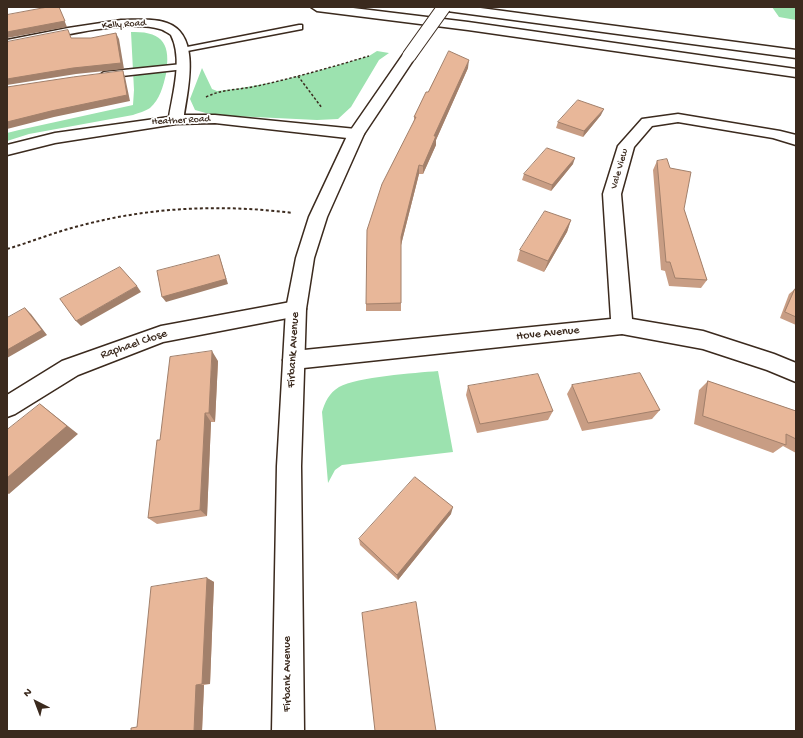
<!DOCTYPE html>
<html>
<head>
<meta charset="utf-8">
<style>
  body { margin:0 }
  #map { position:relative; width:803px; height:738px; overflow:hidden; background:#fff; font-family:"Gochi Hand",sans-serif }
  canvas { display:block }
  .frame { position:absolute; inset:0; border:8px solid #3b2a1e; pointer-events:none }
  .north { position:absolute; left:16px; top:682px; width:40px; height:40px; -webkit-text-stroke:3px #fff; paint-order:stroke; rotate:318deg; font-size:11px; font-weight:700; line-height:16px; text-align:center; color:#3b2a1e }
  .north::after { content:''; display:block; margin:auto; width:14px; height:18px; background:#3b2a1e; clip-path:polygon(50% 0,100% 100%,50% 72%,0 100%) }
</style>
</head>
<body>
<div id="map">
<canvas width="803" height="738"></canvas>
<div class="frame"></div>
<div class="north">N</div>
</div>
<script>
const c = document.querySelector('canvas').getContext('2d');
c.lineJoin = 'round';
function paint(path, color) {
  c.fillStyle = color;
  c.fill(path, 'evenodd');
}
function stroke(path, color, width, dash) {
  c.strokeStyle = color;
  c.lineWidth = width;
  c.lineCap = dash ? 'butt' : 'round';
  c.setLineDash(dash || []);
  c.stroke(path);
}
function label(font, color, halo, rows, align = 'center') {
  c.font = font + ' "Gochi Hand",sans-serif';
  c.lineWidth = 3.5;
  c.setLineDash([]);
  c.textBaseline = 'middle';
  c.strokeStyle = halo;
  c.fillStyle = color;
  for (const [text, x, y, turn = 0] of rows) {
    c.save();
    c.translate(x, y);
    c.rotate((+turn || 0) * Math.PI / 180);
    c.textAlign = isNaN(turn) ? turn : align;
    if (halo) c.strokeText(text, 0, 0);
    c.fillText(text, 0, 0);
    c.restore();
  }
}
const green = new Path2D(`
  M772,7H796V20L779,17Z
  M131,32C163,31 171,44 166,74C163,87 160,99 150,108C146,111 138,113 133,115L29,134L7,141V133L19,130L133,105L134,90Z
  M377,51L389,53L379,60L351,107L338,119L317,120L213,115L195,110L190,99L202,68L212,89L217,91C269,86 319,71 369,56Z
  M438,371L453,452L342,465L335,470L328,483L322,412C325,402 329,393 339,387C357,377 415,373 438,371Z`);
const pathFar1 = new Path2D(`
  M298,76L322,108
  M206,97C222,89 239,90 257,86C294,78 332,67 369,56`);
const path = new Path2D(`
  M7,249C31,242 55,232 79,226C149,207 221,204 293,213`);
const lane = new Path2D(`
  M299,25H302V29L182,52L178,50L182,48Z
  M182,64L185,65V69L104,78L100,75L104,72Z`);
const street = new Path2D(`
  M121,20C136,20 153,18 167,23C201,35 188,88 184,115H215L356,129L361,131L364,134L361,137L356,139L215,123L176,124L55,143L7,155V145L55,133L169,117C173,92 183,59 171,35C168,33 164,30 160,29C126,18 43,40 7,48V40L68,28Z
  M678,114L780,131L796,135V145L773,138L678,122L652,126L634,147L621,194L632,319L703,331L774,354L796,363V382L767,370L703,349L622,334L294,369L286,366L283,360L286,354L294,351L611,319L603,194L618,146L642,119Z
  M296,301L303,303L306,309L303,315L163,342L78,375L15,414L7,417V395L62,361L161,326Z`);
const secondary = new Path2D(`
  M409,52L414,53L416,56L364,134L327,217L314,258L306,309L301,466L304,731H272L277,466L286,309L296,258L309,217L348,134L404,53Z`);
const highway = new Path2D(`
  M311,7H345L468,22L796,69V77L468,30L317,11Z
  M441,7H473L796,50V58L447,11Z`);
const secondaryBridge = new Path2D(`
  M409,56L444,7`);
const wall = new Path2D(`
  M468,68L436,140V145L423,174H419L401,245V311H366V304L414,120V117L428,92Z
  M601,115L583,137L556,128L558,122Z
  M657,161L684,209L707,280L701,288L669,286L665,271L661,270L653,170Z
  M573,164L551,191L522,180L524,174Z
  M571,220L567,232L544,272L517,261L520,250Z
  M795,289H796V325L780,318L789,294Z
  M218,361L215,422H211L207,516L157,524L148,518Z
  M708,381L796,411V453L783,446L773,453L694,424L699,390Z
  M572,385L660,410L652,419L582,431L567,394Z
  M468,386L553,411L548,420L477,433L466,395Z
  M451,514L398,580L360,545L359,539Z
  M207,578L214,582L210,684L204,685L202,731L137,727Z`);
const shadedWall = new Path2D(`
  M59,7L67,27L7,38V32Z
  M116,33L119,39L124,69L76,74L7,85V79Z
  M469,60L468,68L436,140V145L423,174V166L434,136Z
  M123,71L125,77L130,101L54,117L7,129V122Z
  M604,109L601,115L583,137L584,131Z
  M575,158L573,164L551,191L552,185Z
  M419,165V174L401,245V237Z
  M571,220L567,232L544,272L548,261Z
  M219,255L228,284L166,302L162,297Z
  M137,286L141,292L81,326L76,321Z
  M25,308L31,314L47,335L7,358V350Z
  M212,351L218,361L215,422L209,413Z
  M40,404L78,434L9,494L7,493V478Z
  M205,413L211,422L207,516L200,510Z
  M453,507L451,514L398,580L397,575Z
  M207,578L214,582L210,684H202Z
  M196,685H204L202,731H194Z`);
const building = new Path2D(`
  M48,7H59L65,21L7,32V15Z
  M68,30L71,38H91L116,33L121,63L73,68L7,79V42Z
  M449,51L469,60L434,136H436L423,166L419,165L401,237V303L366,304L367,230L382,184L416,117H414L426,92H428Z
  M123,71L127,95L51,111L7,122V87L73,77Z
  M578,100L604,109L584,131L558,122Z
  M547,148L575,158L552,185L524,174Z
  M667,159L670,168L691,172L684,209L707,280L675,278L670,262H666L657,161Z
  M545,211L571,220L548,261L520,250Z
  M219,255L226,279L162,297L157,271Z
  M120,267L137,286L76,321L60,299Z
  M795,289H796V317L785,312Z
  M25,308L42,330L7,350V318Z
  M212,351L209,413H205L200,510L148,518L157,440H160L170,357Z
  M640,373L660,410L588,423L572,385Z
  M538,374L553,411L480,424L468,386Z
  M708,381L796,411V439L786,434V445L703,416Z
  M40,404L67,426L7,478V430Z
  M415,477L453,507L397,575L359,539Z
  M207,578L202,684L196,685L194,731H131V728L137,727L151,587Z
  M416,602L436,731H375L362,613Z`);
const farStreetnames = [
  ["Kelly Road",124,25,-4],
  ["Heather Road",181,121,-3],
  ["Vale View",620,169,-74]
];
const streetNames = [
  ["Hove Avenue",548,334,-6],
  ["Raphael Close",134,345,-19],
  ["Firbank Avenue",294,350,-87],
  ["Firbank Avenue",288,674,-90]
];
paint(green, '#9ce2af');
stroke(lane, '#3b2a1e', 3);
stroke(street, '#3b2a1e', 3);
stroke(secondary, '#3b2a1e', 3);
stroke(highway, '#3b2a1e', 3);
stroke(pathFar1, '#3b2a1e', 1.5, [2.5, 2]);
stroke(path, '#3b2a1e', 2, [3, 2.5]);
paint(lane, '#fff');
paint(street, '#fff');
paint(secondary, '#fff');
paint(highway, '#fff');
stroke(secondaryBridge, '#3b2a1e', 15, []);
stroke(secondaryBridge, '#fff', 13);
paint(wall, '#c89d84');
paint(shadedWall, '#a2806b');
paint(building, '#e8b799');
stroke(building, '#a2806b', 1);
label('10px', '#3b2a1e', '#fff', farStreetnames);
label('12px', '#3b2a1e', '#fff', streetNames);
</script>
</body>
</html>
